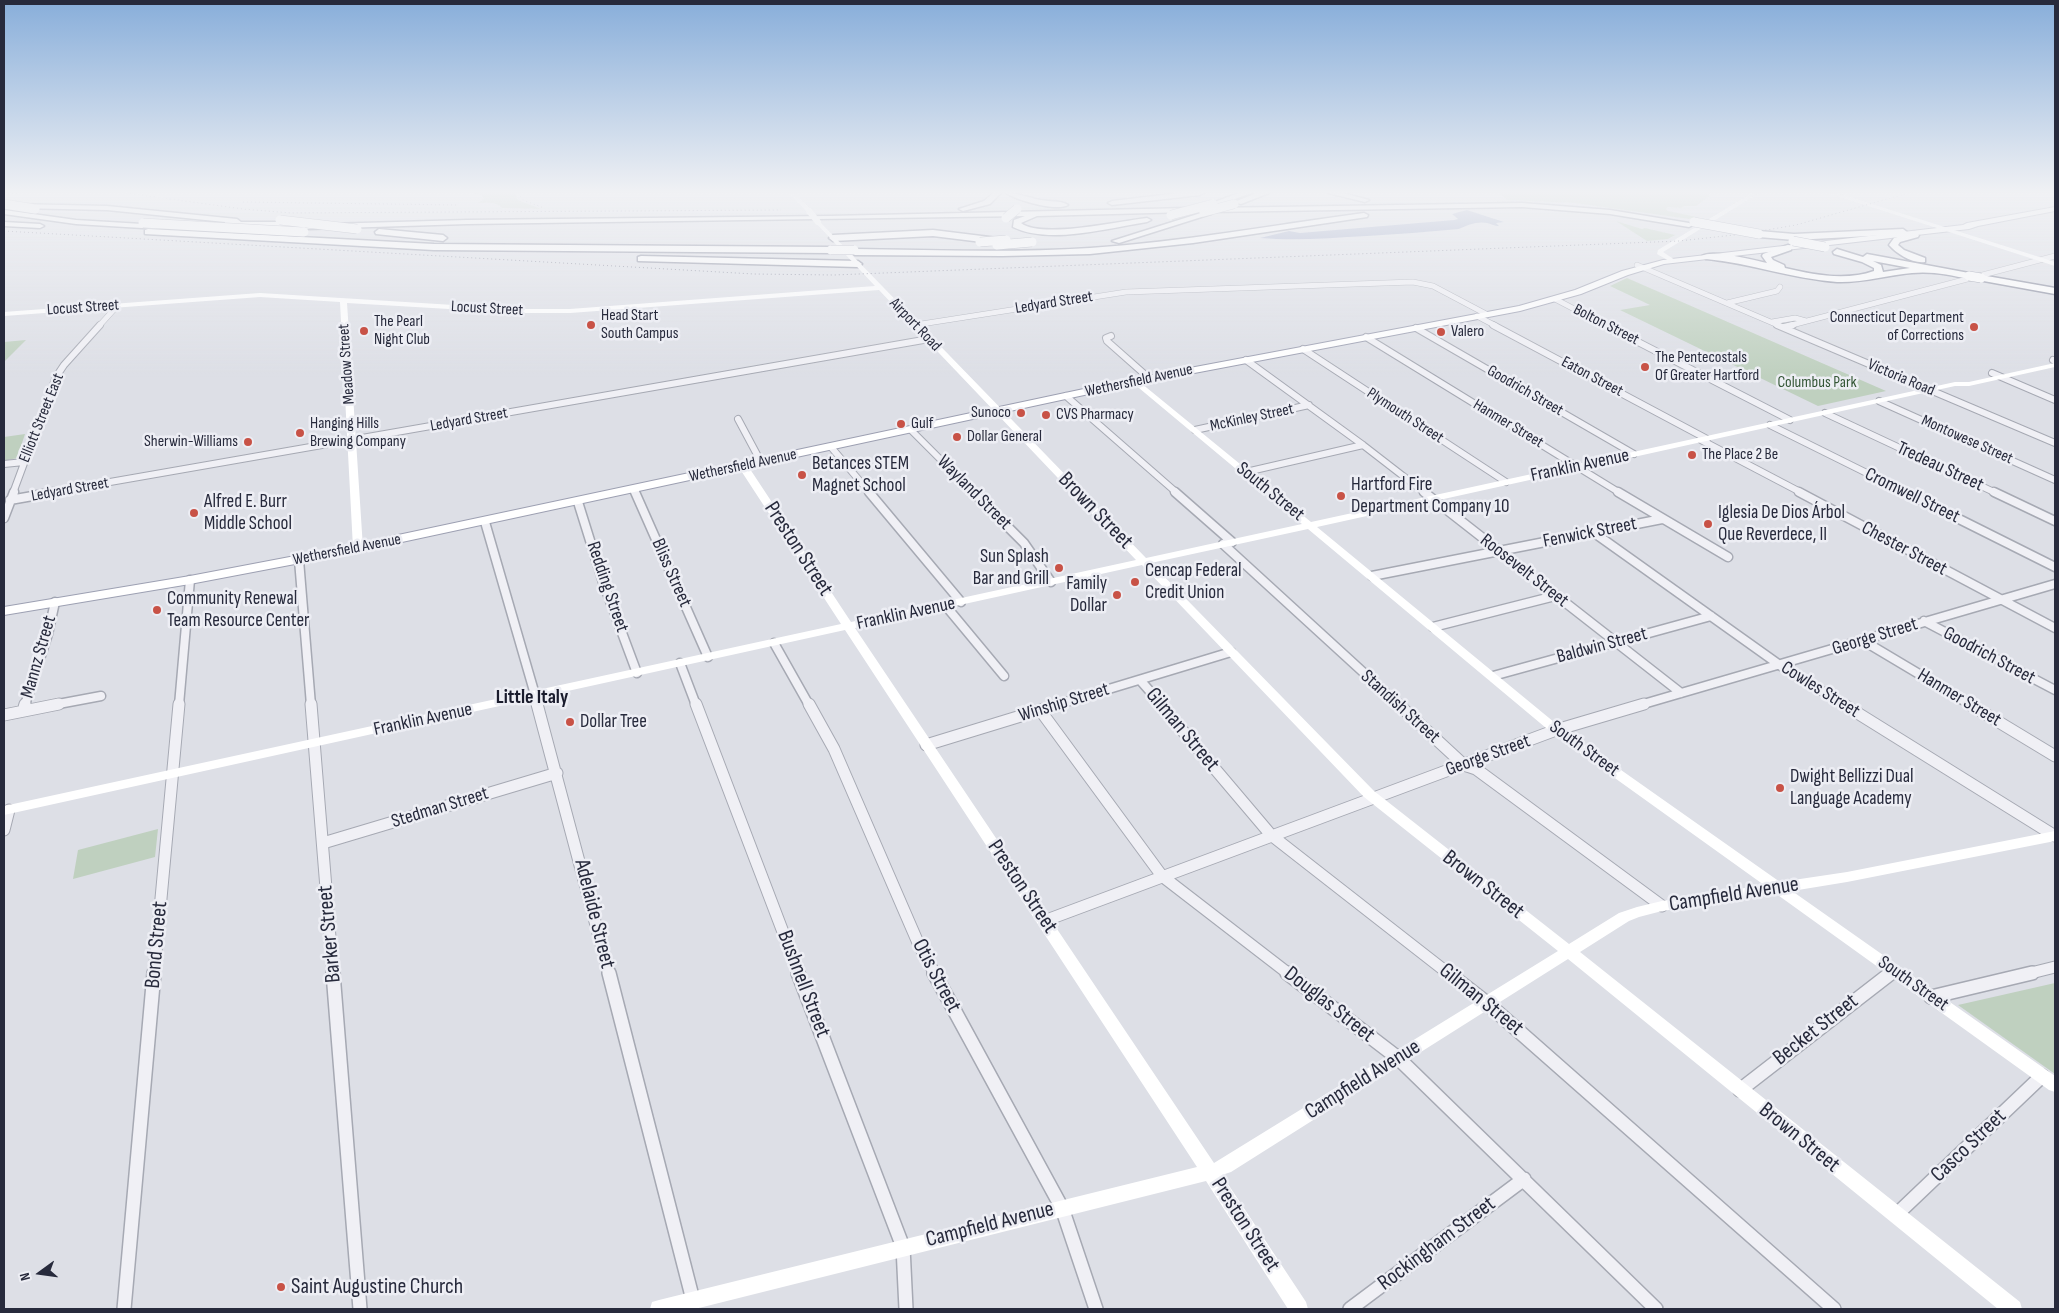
<!DOCTYPE html>
<html>
<head>
<meta charset="utf-8">
<style>
  body { margin:0 }
  #map { position:relative; width:2059px; height:1313px; overflow:hidden; background:#dddfe6; font-family:"Sofia Sans Condensed",sans-serif }
  canvas { display:block }
  .frame { position:absolute; inset:0; border:5px solid #272a3c; pointer-events:none }
  .north { position:absolute; left:15px; top:1248px; width:50px; height:50px; -webkit-text-stroke:4px #edeef4; paint-order:stroke; rotate:256deg; font-size:14px; font-weight:700; line-height:20px; text-align:center; color:#272a3c }
  .north::after { content:''; display:block; margin:auto; width:18px; height:22px; background:#272a3c; clip-path:polygon(50% 0,100% 100%,50% 72%,0 100%) }
</style>
</head>
<body>
<div id="map">
<canvas width="2059" height="1313"></canvas>
<div class="frame"></div>
<div class="north">N</div>
</div>
<script>
const c = document.querySelector('canvas').getContext('2d');
c.lineJoin = 'round';
function paint(path, color) {
  c.fillStyle = color;
  c.fill(path, 'evenodd');
}
function stroke(path, color, width, dash) {
  c.strokeStyle = color;
  c.lineWidth = width;
  c.lineCap = dash ? 'butt' : 'round';
  c.setLineDash(dash || []);
  c.stroke(path);
}
function label(font, color, halo, rows, align = 'center') {
  c.font = font + ' "Sofia Sans Condensed",sans-serif';
  c.lineWidth = 5;
  c.setLineDash([]);
  c.textBaseline = 'middle';
  c.strokeStyle = halo;
  c.fillStyle = color;
  for (const [text, x, y, turn = 0] of rows) {
    c.save();
    c.translate(x, y);
    c.rotate((+turn || 0) * Math.PI / 180);
    c.textAlign = isNaN(turn) ? turn : align;
    if (halo) c.strokeText(text, 0, 0);
    c.fillText(text, 0, 0);
    c.restore();
  }
}
const green = new Path2D(`
  M472,193H515L518,200L541,209L502,208C496,201 487,203 478,203L484,199L481,195Z
  M1499,193H1709L1710,196L1696,206H1684L1681,208L1668,207L1666,209L1668,211L1697,217L1689,219L1575,203L1507,200Z
  M1616,221L1642,229L1645,228L1675,235L1668,239L1647,241Z
  M1627,278L1886,391L1818,406L1620,310L1650,305L1610,286Z
  M26,340L4,362V342Z
  M25,434L17,458L4,461V437Z
  M158,829L155,857L73,879L78,850Z
  M2055,983V1074L1958,1005Z`);
const water = new Path2D(`
  M1467,210L1504,222L1496,223L1499,226C1494,226 1492,224 1487,223C1478,221 1467,225 1459,229C1428,232 1397,234 1367,236C1330,238 1295,241 1260,238L1289,231L1300,233L1454,220L1458,219L1452,214Z`);
const streetFar4 = new Path2D(`
  M1637,265L1780,326
  M1555,299L1607,326
  M1727,303L1777,291L1780,287
  M1477,316L1496,326
  M1772,322L1795,318L1806,321
  M915,325L1126,292L1413,282L1433,286L1486,314
  M99,326L118,305
  M1788,326L2055,256`);
const streetFar3 = new Path2D(`
  M915,325H917
  M1493,325L1707,439
  M1605,325L1790,420
  M1777,325L2055,443
  M1784,327L1793,325
  M1416,328L1634,454
  M1111,336L1106,338L1107,341L1150,379
  M1366,337L1620,493
  M1303,349L1506,482
  M1246,360L1363,445L1425,493
  M2053,360L2055,361
  M1992,373L2055,400
  M1066,396L1177,493
  M1879,401L2055,480
  M1825,413L1996,493
  M738,419L761,462
  M1770,425L1907,493
  M911,430L974,493
  M1195,430L1309,405
  M1701,440L1802,493
  M831,447L870,493
  M4,464L24,462
  M1246,472L1363,445
  M634,490L636,493
  M13,493L56,377L64,365L100,325
  M47,493L929,339`);
const streetFar2 = new Path2D(`
  M635,492L708,657
  M869,492L961,602
  M973,492L1024,543L1051,582
  M1175,492L1232,542
  M1424,492L1681,693
  M1618,492L1728,557
  M1799,492L2055,628
  M1905,492L2055,567
  M1994,492L2055,521
  M10,500L55,492
  M578,502L603,582L637,673
  M4,518L14,492
  M485,522L538,705
  M1593,532L1781,666L1845,705
  M1223,544L1399,705
  M299,560L311,705
  M1372,576L1662,519
  M945,605L1004,676
  M1924,621L2055,690
  M1433,627L1555,596
  M1862,640L1971,705
  M774,643L809,705
  M680,663L696,705
  M1493,676L1711,616
  M1140,680L1162,705
  M25,705L48,634L55,602
  M53,705L101,696
  M179,705L190,580
  M1056,705L1231,652
  M1640,705L2055,584`);
const streetFar1 = new Path2D(`
  M311,704L333,974
  M537,704L609,974
  M696,704L799,974
  M809,704L834,749L919,945L935,974
  M1160,704L1271,835L1449,974
  M1398,704L1464,765L1476,769L1662,906
  M1843,704L2055,836
  M1969,704L2055,756
  M1040,710L1162,876L1289,974
  M23,711L25,704
  M4,715L59,704
  M926,745L1060,704
  M4,830L9,810
  M323,843L557,773
  M1044,921L1556,730L1644,704
  M154,974L179,704
  M1889,974L1893,971
  M2027,974L2055,967`);
const street = new Path2D(`
  M333,973L360,1309
  M609,973L693,1300L691,1309
  M798,973L903,1247L906,1309
  M934,973L1062,1208L1096,1309
  M1287,973L1398,1058L1656,1309
  M1448,973L1488,1004L1834,1309
  M1931,997L2032,973
  M1740,1090L1891,973
  M1896,1215L2042,1076
  M124,1309L154,973
  M1350,1309L1524,1179`);
const secondary = new Path2D(`
  M789,193H795L811,210V212H807Z
  M1752,193H1759L1663,252L1675,260V262H1671L1657,254L1658,250Z
  M1828,193H1837L2055,262V266Z
  M818,220L1146,558L1302,524L1133,383V379H1136L1311,522L1955,382H1969L2055,363V367L1969,386H1955L1317,527L1560,727L1780,882L1847,872L2055,831V841L1847,882L1792,891L2055,1076V1092L2049,1090L1775,893L1662,911L1639,917L1629,921L1580,952L2020,1302L2022,1309H1998L1568,959L1231,1172L1222,1175L1306,1302L1308,1309H1288L1206,1181L695,1309H650L652,1302L659,1300L1197,1167L845,630L4,815V806L841,624L738,466L743,463L748,466L851,622L1136,560L879,290L570,313H518L347,303L363,548L358,551L353,548L340,302L260,297L4,316V312L260,293L518,309H570L875,286L816,223L815,222ZM1308,529L1552,733L1764,885L1662,901L1637,907L1619,913L1569,944L1374,791L1151,563ZM1142,565L1364,797L1558,951L1214,1163L855,628Z`);
const primary = new Path2D(`
  M2055,207V211L1978,226L1969,229L1664,264L1628,275L1581,294L1520,311L1126,386L337,556L190,584L4,615V607L190,576L337,548L1126,380L1519,306L1575,290L1622,271L1663,260L1963,225L1967,223Z`);
const highway = new Path2D(`
  M993,193H1001L990,204L963,211L959,209L984,201Z
  M1006,193C1019,193 1029,198 1041,200C1050,202 1061,200 1068,205C1057,212 1016,200 1006,193Z
  M1179,193H1204L1200,195L1112,205L1108,203L1112,201Z
  M1239,193H1251L1216,206L1209,204Z
  M1257,193H1269L1241,204L1234,202Z
  M1328,193H1343L1369,200L1365,202Z
  M1522,203L1610,210L1689,223L1693,225L1689,227L1610,214L1522,207L1212,212L1208,210L1212,208Z
  M16,204L107,206L237,219L241,222H291V225L467,220L828,216L1189,208L1193,210L1189,212L1037,216L1021,223C1041,239 1120,221 1147,218L1151,220L1147,222C1108,228 1049,245 1013,227L1014,220L1025,216L467,224L277,230H274V226H225V222L107,210L19,208H16Z
  M4,210L76,220L159,225L163,227L159,229L76,224L4,214Z
  M1204,212L1211,214L1119,243L1112,241Z
  M1364,213L1368,215L1367,217L1193,243L1090,254L1002,256L855,255L851,252L855,249C933,250 1012,253 1090,248C1182,242 1273,225 1364,213Z
  M4,222L40,224L44,226L40,228L4,226Z
  M148,229L434,244L831,247L835,250L831,253L434,250L145,234V230Z
  M379,229L443,235L447,238L443,241L376,234L375,232Z
  M1903,229L1907,232L1906,234L1794,240L1759,237L1755,234L1759,231L1794,234Z
  M933,230L998,238L1002,241L998,244L933,236L833,241L829,238L833,235Z
  M1915,232L1919,235L1918,237L1900,242L1898,245L1904,250L1925,258V262C1913,264 1897,254 1889,245L1894,238Z
  M1788,245L1791,246V250L1771,257L1773,260L1784,265L1785,268C1814,275 1846,281 1874,271V268L1862,262L1834,254L1833,252L1837,249L1863,257L1867,254L1969,273L1974,276L1969,279C1950,275 1932,271 1912,273C1887,275 1863,283 1837,282C1793,279 1750,263 1706,259L1702,256C1712,249 1753,260 1767,263L1762,256L1763,254ZM1873,261L1910,268L1883,272L1881,265Z
  M641,256L858,261L862,264L858,267L638,261V257Z
  M1981,275L2055,288V294L1978,280V276Z`);
const rail = new Path2D(`
  M126,193L243,209L291,213L781,210
  M518,193L523,200L544,208
  M4,194L21,193
  M243,202L458,205
  M4,231L754,274L834,275L1679,241L1743,234L1796,225L1908,193`);
const secondaryBridge = new Path2D(`
  M809,211L818,222`);
const highwayBridge = new Path2D(`
  M4,204L35,209
  M1204,212L1234,204
  M1171,215L1213,204
  M1006,218L1017,209
  M280,220L357,229
  M1694,222L1759,234
  M143,223L304,232
  M1793,241L1825,247
  M980,242L1006,240
  M997,245L1032,242
  M831,250H854
  M1969,276L1981,278`);
const markers = [
  [591,325,5,"#c85246"],
  [1974,327,5,"#c85246"],
  [364,331,5,"#c85246"],
  [1441,332,5,"#c85246"],
  [1645,367,5,"#c85246"],
  [1021,413,5,"#c85246"],
  [1046,415,5,"#c85246"],
  [901,424,5,"#c85246"],
  [300,433,5,"#c85246"],
  [957,437,5,"#c85246"],
  [248,442,5,"#c85246"],
  [1692,455,5,"#c85246"],
  [802,475,5,"#c85246"],
  [1341,496,5,"#c85246"],
  [194,513,5,"#c85246"],
  [1708,524,5,"#c85246"],
  [1059,568,5,"#c85246"],
  [1135,582,5,"#c85246"],
  [1117,595,5,"#c85246"],
  [157,610,5,"#c85246"],
  [570,722,5,"#c85246"],
  [1780,788,5,"#c85246"],
  [281,1287,5,"#c85246"]
];
const farStreetnames = [
  ["Ledyard Street",1054,303,-9],
  ["Locust Street",83,308,-4],
  ["Locust Street",487,309,3],
  ["Airport Road",915,325,46],
  ["Bolton Street",1606,325,27],
  ["Meadow Street",347,364,-94],
  ["Eaton Street",1592,377,28],
  ["Victoria Road",1901,378,23],
  ["Wethersfield Avenue",1139,381,-12],
  ["Goodrich Street",1525,391,30],
  ["Plymouth Street",1405,416,33],
  ["Elliott Street East",42,418,-68],
  ["McKinley Street",1252,418,-12],
  ["Ledyard Street",469,420,-10],
  ["Hanmer Street",1508,424,31],
  ["Montowese Street",1967,440,24],
  ["Wethersfield Avenue",743,466,-12],
  ["Ledyard Street",70,490,-10],
  ["Wethersfield Avenue",347,550,-11]
];
const farPoinames = [
  ["Head Start",601,316],
  ["South Campus",601,334],
  ["Connecticut Department",1964,318,"right"],
  ["of Corrections",1964,336,"right"],
  ["The Pearl",374,322],
  ["Night Club",374,340],
  ["Valero",1451,332],
  ["The Pentecostals",1655,358],
  ["Of Greater Hartford",1655,376],
  ["Sunoco",1011,413,"right"],
  ["CVS Pharmacy",1056,415],
  ["Hanging Hills",310,424],
  ["Brewing Company",310,442],
  ["Gulf",911,424],
  ["Dollar General",967,437],
  ["Sherwin-Williams",238,442,"right"],
  ["The Place 2 Be",1702,455]
];
const farParknames = [
  ["Columbus Park",1817,383]
];
const poiNames = [
  ["Betances STEM",812,464],
  ["Magnet School",812,486],
  ["Hartford Fire",1351,485],
  ["Department Company 10",1351,507],
  ["Alfred E. Burr",204,502],
  ["Middle School",204,524],
  ["Iglesia De Dios Árbol",1718,513],
  ["Que Reverdece, II",1718,535],
  ["Sun Splash",1049,557,"right"],
  ["Bar and Grill",1049,579,"right"],
  ["Cencap Federal",1145,571],
  ["Credit Union",1145,593],
  ["Family",1107,584,"right"],
  ["Dollar",1107,606,"right"],
  ["Community Renewal",167,599],
  ["Team Resource Center",167,621],
  ["Dollar Tree",580,722],
  ["Dwight Bellizzi Dual",1790,777],
  ["Language Academy",1790,799]
];
const streetNames = [
  ["Franklin Avenue",1580,466,-12],
  ["Tredeau Street",1940,467,25],
  ["South Street",1270,492,39],
  ["Wayland Street",974,493,45],
  ["Cromwell Street",1912,496,26],
  ["Fenwick Street",1590,533,-11],
  ["Chester Street",1904,549,28],
  ["Roosevelt Street",1524,571,38],
  ["Bliss Street",671,573,66],
  ["Redding Street",607,587,71],
  ["Franklin Avenue",906,614,-12],
  ["George Street",1875,637,-17],
  ["Baldwin Street",1602,646,-15],
  ["Goodrich Street",1989,656,28],
  ["Mannz Street",39,657,-74],
  ["Cowles Street",1820,690,32],
  ["Hanmer Street",1959,698,31],
  ["Winship Street",1064,703,-17],
  ["Standish Street",1400,707,42],
  ["Franklin Avenue",423,720,-12],
  ["South Street",1584,749,36],
  ["George Street",1488,756,-20],
  ["Stedman Street",440,808,-17],
  ["South Street",1913,984,35]
];
const neighbourhoodNames = [
  ["Little Italy",532,698]
];
const nearStreetnames = [
  ["Brown Street",1095,511,46],
  ["Preston Street",798,549,57],
  ["Gilman Street",1182,730,50],
  ["Brown Street",1483,885,38],
  ["Preston Street",1022,887,56],
  ["Campfield Avenue",1734,895,-9],
  ["Adelaide Street",594,914,76],
  ["Barker Street",330,934,-95],
  ["Bond Street",157,945,-85],
  ["Otis Street",936,976,62],
  ["Bushnell Street",803,984,69],
  ["Gilman Street",1481,1000,39],
  ["Douglas Street",1329,1005,38],
  ["Becket Street",1816,1030,-38],
  ["Campfield Avenue",1363,1080,-32],
  ["Brown Street",1799,1138,39],
  ["Casco Street",1969,1146,-44],
  ["Campfield Avenue",990,1225,-14],
  ["Preston Street",1245,1225,57],
  ["Rockingham Street",1437,1244,-37]
];
const nearPoinames = [
  ["Saint Augustine Church",291,1287]
];
paint(green, '#bfd0bf');
paint(water, '#99a4c5');
stroke(streetFar4, '#a6a9b3', 6);
stroke(streetFar3, '#a6a9b3', 8);
stroke(streetFar2, '#a6a9b3', 11);
stroke(streetFar1, '#a6a9b3', 13);
stroke(street, '#a6a9b3', 16);
stroke(primary, '#9da0b2', 2);
stroke(highway, '#85899c', 3);
stroke(streetFar4, '#f0f0f5', 5);
stroke(streetFar3, '#f0f0f5', 6);
stroke(streetFar2, '#f0f0f5', 8);
stroke(streetFar1, '#f0f0f5', 11);
stroke(street, '#f0f0f5', 13);
paint(secondary, '#fff');
paint(primary, '#fff');
paint(highway, '#fff');
stroke(rail, '#787b8f', 1, [1, 3]);
stroke(highwayBridge, '#85899c', 10, []);
stroke(secondaryBridge, '#fff', 6);
stroke(highwayBridge, '#fff', 9);
const sky = c.createLinearGradient(0, 0, 0, 377);
sky.addColorStop(0, '#88aeda');
sky.addColorStop(0.51, '#f0f1f4');
sky.addColorStop(1, '#f0f1f400');
c.fillStyle = sky;
c.fillRect(0, 0, 2059, 377);
for (const [x, y, r, color] of markers) {
  const dot = new Path2D();
  dot.arc(x, y, r, 0, 2 * Math.PI);
  c.fillStyle = color;
  c.fill(dot);
  stroke(dot, '#edeef4', 2);
}
label('16px', '#272a3c', '#edeef4', farStreetnames);
label('16px', '#272a3c', '#edeef4', farPoinames, 'left');
label('16px', '#355737', '#edeef4', farParknames);
label('19px', '#272a3c', '#edeef4', poiNames, 'left');
label('19px', '#272a3c', '#edeef4', streetNames);
label('bold 20px', '#1a1c2d', '#edeef4', neighbourhoodNames);
label('22px', '#272a3c', '#edeef4', nearStreetnames);
label('22px', '#272a3c', '#edeef4', nearPoinames, 'left');
</script>
</body>
</html>
